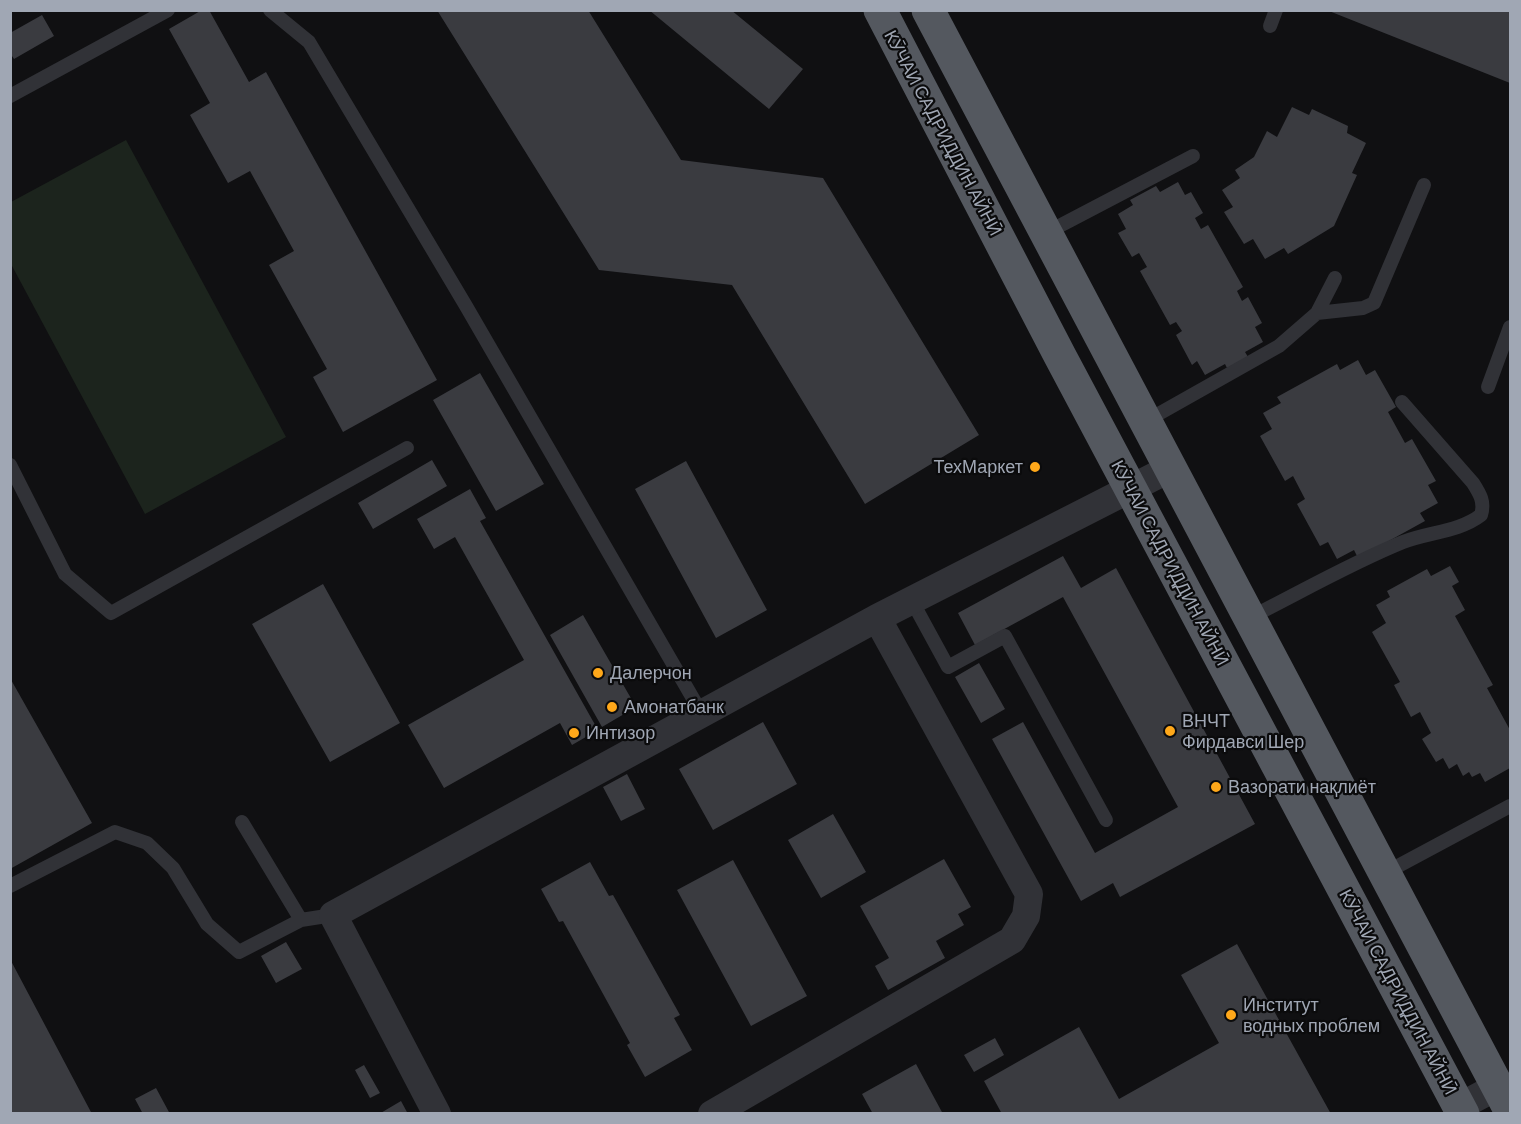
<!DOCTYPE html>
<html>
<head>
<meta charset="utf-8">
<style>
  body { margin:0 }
  #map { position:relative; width:1521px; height:1124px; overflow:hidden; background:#101012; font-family:Barlow,sans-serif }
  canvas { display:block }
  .frame { position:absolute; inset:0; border:12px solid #a0a7b4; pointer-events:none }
</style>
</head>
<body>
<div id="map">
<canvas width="1521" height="1124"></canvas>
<div class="frame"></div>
</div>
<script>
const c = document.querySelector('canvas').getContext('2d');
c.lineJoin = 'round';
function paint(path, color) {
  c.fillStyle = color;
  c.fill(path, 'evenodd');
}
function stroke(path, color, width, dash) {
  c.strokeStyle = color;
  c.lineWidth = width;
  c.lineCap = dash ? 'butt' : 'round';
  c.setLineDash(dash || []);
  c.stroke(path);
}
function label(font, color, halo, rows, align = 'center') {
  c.font = font + ' Barlow,sans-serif';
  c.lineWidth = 4.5;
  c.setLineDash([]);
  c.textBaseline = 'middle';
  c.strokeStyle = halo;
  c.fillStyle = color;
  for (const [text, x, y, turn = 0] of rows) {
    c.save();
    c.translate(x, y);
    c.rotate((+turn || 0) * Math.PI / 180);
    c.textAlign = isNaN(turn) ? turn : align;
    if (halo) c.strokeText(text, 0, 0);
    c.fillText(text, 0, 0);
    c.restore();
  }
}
const green = new Path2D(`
  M126,140L286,437L145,514L11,264V202Z`);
const building = new Path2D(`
  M202,10H209L249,82L266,72L437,380L343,432L313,377L327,369L269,265L294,251L250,171L228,183L190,115L210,103L169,29Z
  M437,10H588L681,160L823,178L979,435L865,504L732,285L599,270Z
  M649,10H731L803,69L769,109Z
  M1329,10H1510V83L1329,11Z
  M42,15L54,36L14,59L10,53V33Z
  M1292,107L1309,115L1312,109L1348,126L1347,133L1366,143L1352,173L1357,175L1334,226L1288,254L1284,248L1265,259L1253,239L1244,244L1224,212L1233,207L1222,190L1240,178L1235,170L1254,157L1267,131L1277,137Z
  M1178,182L1185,195L1191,192L1203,213L1195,218L1201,229L1208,225L1243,287L1237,291L1242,301L1248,297L1262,323L1255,327L1263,342L1245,352L1248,357L1227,368L1225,364L1205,375L1197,361L1192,365L1176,335L1182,331L1176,322L1170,325L1140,271L1147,267L1139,253L1132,257L1118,233L1126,229L1118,214L1133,205L1130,200L1156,186L1160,192Z
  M1358,360L1366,375L1375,370L1396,407L1388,412L1405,443L1412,439L1436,481L1428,485L1438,503L1420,513L1425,521L1358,558L1354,550L1337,559L1328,542L1320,546L1297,504L1305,499L1293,476L1285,481L1260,436L1272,429L1263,413L1281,403L1277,397L1337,364L1340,370Z
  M480,373L544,484L496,511L433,400Z
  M432,460L447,486L373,529L358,503Z
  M686,461L767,610L716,638L635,489Z
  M470,489L486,518L480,521L598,730L572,745L560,723L444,788L408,725L524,660L455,537L434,549L417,519Z
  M1063,556L1081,588L1116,568L1255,824L1120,897L1113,883L1081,901L992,739L1023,722L1095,853L1178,807L1063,597L975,645L958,613Z
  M1450,566L1459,582L1452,586L1465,610L1455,616L1493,685L1487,688L1510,730V768L1485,782L1480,773L1472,777L1469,772L1463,776L1457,764L1449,769L1443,758L1436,762L1422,739L1431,733L1420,712L1411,717L1394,685L1400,682L1372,632L1386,623L1376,605L1390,597L1387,591L1427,569L1431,576Z
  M323,584L400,723L330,762L252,624Z
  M583,615L636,707L602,727L550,635Z
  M979,663L1005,709L981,723L955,677Z
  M10,678L92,823L10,869Z
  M763,722L797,784L713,830L679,769Z
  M627,774L645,809L621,821L603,787Z
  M833,814L866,872L821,898L788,840Z
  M944,859L971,907L958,914L964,925L936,941L945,958L888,990L875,966L889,958L860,906Z
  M733,860L807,996L751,1026L677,890Z
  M590,862L609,896L613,895L680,1015L674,1018L692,1050L645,1077L627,1045L630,1043L563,921L559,922L541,889Z
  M286,942L302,969L276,983L261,956Z
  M1237,944L1331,1114H1002L984,1081L1079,1027L1119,1099L1219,1043L1181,975Z
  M10,959L92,1114H10Z
  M995,1038L1004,1055L974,1072L964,1055Z
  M916,1064L943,1114H873L862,1094Z
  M364,1065L380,1093L370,1098L355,1070Z
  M156,1088L170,1114H143L135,1099Z
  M401,1101L408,1114H379Z`);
const service = new Path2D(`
  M270,10L309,42L466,306L702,714
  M1270,26L1276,10
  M10,96L168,10
  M1046,233L1193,156
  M1317,313L1363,308L1374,303L1424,185
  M1488,387L1510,327
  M1146,421L1279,346L1317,313L1335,278
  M10,465L65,574L111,613L407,448
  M912,601L948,667L1005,636L1106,820
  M1251,617C1301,592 1351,563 1403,542C1428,532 1459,532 1481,515C1485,502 1480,494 1473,483L1402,402
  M242,822L301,920
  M1385,873L1510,806
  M10,886L115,832L147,843L173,868L207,924L239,952L301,920L333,915`);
const minor = new Path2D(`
  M1459,1107L1498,1086
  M437,1114L333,915L877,618L1171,468
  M712,1114L1012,940L1026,916L1029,894L877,618`);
const trunk = new Path2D(`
  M880,10L1060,356L1463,1114
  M928,10L1510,1110`);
const markers = [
  [1035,467,6,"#ffa81a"],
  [598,673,6,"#ffa81a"],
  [612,707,6,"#ffa81a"],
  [1170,731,6,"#ffa81a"],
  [574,733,6,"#ffa81a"],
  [1216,787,6,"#ffa81a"],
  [1231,1015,6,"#ffa81a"]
];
const streetNames = [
  ["КӮЧАИ САДРИДДИН АЙНӢ",943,133,62],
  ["КӮЧАИ САДРИДДИН АЙНӢ",1170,563,62],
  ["КӮЧАИ САДРИДДИН АЙНӢ",1398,992,62]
];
const poiNames = [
  ["ТехМаркет",1023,467,"right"],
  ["Далерчон",610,673],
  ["Амонатбанк",624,707],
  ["ВНЧТ",1182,721],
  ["Фирдавси Шер",1182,742],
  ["Интизор",586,733],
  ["Вазорати нақлиёт",1228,787],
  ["Институт",1243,1005],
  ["водных проблем",1243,1026]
];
paint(green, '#1c241d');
paint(building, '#3a3b40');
stroke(service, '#313237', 14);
stroke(minor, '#313237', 28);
stroke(trunk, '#54585f', 33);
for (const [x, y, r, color] of markers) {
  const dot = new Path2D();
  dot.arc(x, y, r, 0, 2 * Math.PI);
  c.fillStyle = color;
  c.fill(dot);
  stroke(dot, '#0b0b0c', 2);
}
label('18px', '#a0a7b4', '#0b0b0c', streetNames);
label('18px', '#a0a7b4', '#0b0b0c', poiNames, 'left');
</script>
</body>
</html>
